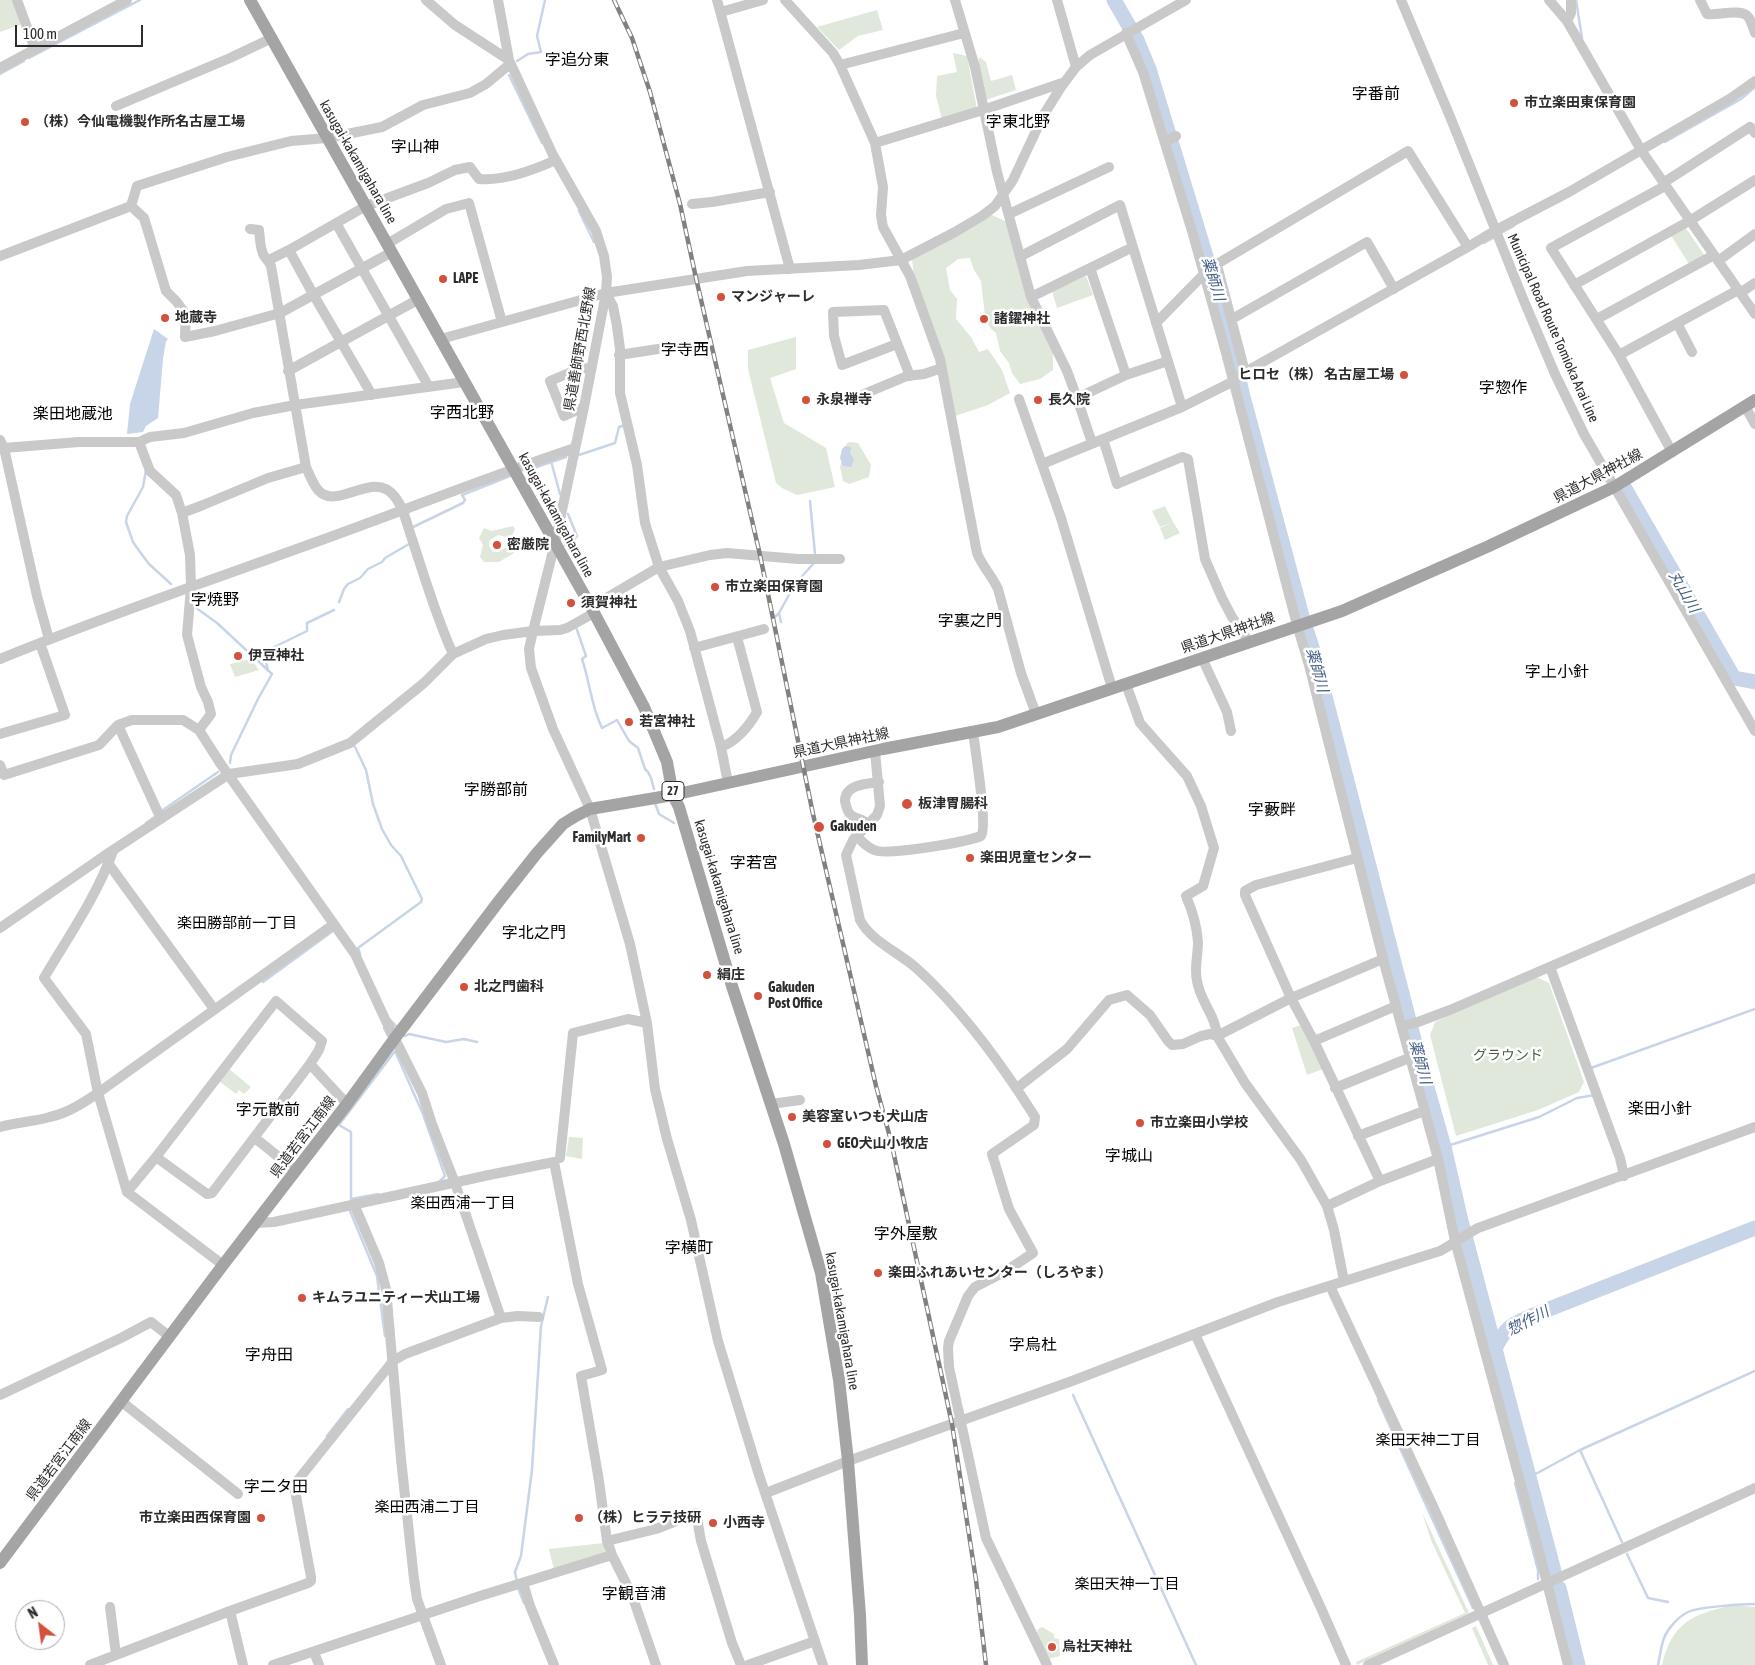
<!DOCTYPE html>
<html>
<head>
<meta charset="utf-8">
<style>
  body { margin:0 }
  #map { position:relative; width:1755px; height:1665px; overflow:hidden; background:#fff; font-family:"Asap Condensed",sans-serif }
  canvas { display:block }
  .north { position:absolute; left:15px; top:1600px; width:50px; height:50px; box-sizing:border-box; background:#fff; border:1px solid #ababab; border-radius:50%; rotate:330deg; font-size:14px; font-weight:700; line-height:20px; text-align:center; color:#2c2c2c }
  .north::after { content:''; display:block; margin:auto; width:18px; height:22px; background:#d3503d; clip-path:polygon(50% 0,100% 100%,50% 72%,0 100%) }
  .scale { position:absolute; left:15px; top:25px; width:128px; height:22px; box-sizing:border-box; border:2px solid #2c2c2c; border-top:0; padding-left:6px; font-size:15px; line-height:18px; white-space:nowrap; color:#2c2c2c; -webkit-text-stroke:4px #fff; paint-order:stroke }
</style>
</head>
<body>
<div id="map">
<canvas width="1755" height="1665"></canvas>
<div class="north">N</div>
<div class="scale">100 m</div>
</div>
<script>
const c = document.querySelector('canvas').getContext('2d');
c.lineJoin = 'round';
function paint(path, color) {
  c.fillStyle = color;
  c.fill(path, 'evenodd');
}
function stroke(path, color, width, dash) {
  c.strokeStyle = color;
  c.lineWidth = width;
  c.lineCap = dash ? 'butt' : 'round';
  c.setLineDash(dash || []);
  c.stroke(path);
}
function label(font, color, halo, rows, align = 'center') {
  c.font = font + ' "Asap Condensed","Noto Sans JP",sans-serif';
  c.lineWidth = 5;
  c.setLineDash([]);
  c.textBaseline = 'middle';
  c.strokeStyle = halo;
  c.fillStyle = color;
  for (const [text, x, y, turn = 0] of rows) {
    c.save();
    c.translate(x, y);
    c.rotate((+turn || 0) * Math.PI / 180);
    c.textAlign = isNaN(turn) ? turn : align;
    if (halo) c.strokeText(text, 0, 0);
    c.fillText(text, 0, 0);
    c.restore();
  }
}
const green = new Path2D(`
  M0,0H14L22,24L0,32Z
  M877,10L883,30L858,36L839,50L817,27Z
  M953,53L967,56L977,109L942,119L936,96L937,76L957,72Z
  M979,57L986,62L991,81L1012,75L1016,90L985,100L978,69Z
  M990,214L1007,222L1053,349V370L1040,379L1020,384L1012,373L1009,363L1000,351L996,333L990,328L985,316L981,281L974,270L970,258L958,259L946,268L950,290L957,299L956,319L971,337L979,352L988,349L1002,370L1010,393L988,405L955,416L914,277L912,258Z
  M1685,227L1705,256L1689,264L1670,234Z
  M1086,276L1093,295L1057,308L1052,291Z
  M796,337V369L770,378L784,423L826,448L835,487L797,495L782,488L776,483L748,369V350Z
  M851,442L858,443L871,465L869,477L849,484L843,481L840,467L847,443Z
  M1165,506L1173,522L1160,527L1152,511Z
  M1173,522L1180,533L1165,540L1160,528Z
  M513,526L515,529L512,536L506,537L498,535L490,540L489,546L493,552H498L507,547L509,540L513,541L514,553L499,562H484L480,557L483,545L479,538L484,528L492,531Z
  M251,659L259,670L235,677L230,664Z
  M1536,977L1549,983L1584,1082L1579,1092L1538,1110L1456,1136L1430,1035L1435,1022Z
  M1304,1024L1323,1069L1307,1075L1292,1028Z
  M229,1069L251,1087L244,1094L239,1090L236,1094L219,1081Z
  M569,1137L583,1138L582,1159L566,1156Z
  M1358,1375L1469,1613L1357,1665L1356,1662L1465,1613L1431,1540L1422,1512Z
  M604,1543L605,1554L554,1570L549,1549Z
  M1733,1605L1755,1607V1665H1662C1672,1622 1693,1614 1733,1605Z
  M1476,1626L1493,1665H1488L1472,1628Z
  M1042,1627L1054,1634V1638L1059,1639L1060,1656L1048,1659L1035,1634L1038,1632L1037,1630Z`);
const water = new Path2D(`
  M154,329L168,339L166,341L163,359L158,418L146,426L143,432L127,434L130,404Z
  M845,446L851,447L850,453L854,460L851,467L843,466L840,458L842,449Z`);
const stream = new Path2D(`
  M1576,0L1582,38
  M29,58L140,0
  M517,61L528,54L541,52L537,36L545,0
  M0,74L24,61
  M509,75L542,143
  M1665,142L1741,99L1755,87
  M579,211L594,242
  M1499,234L1514,226
  M1484,243L1495,237
  M1248,378L1255,371
  M1240,384L1241,383
  M579,455L615,443L619,427L625,425
  M551,461L560,494
  M146,470L143,487L127,516L126,522L133,542L140,552L149,564L171,584
  M525,471L566,457
  M810,501L815,554
  M411,528L463,503L465,500L462,495L510,476
  M565,545L573,541L577,536L568,514
  M339,602L344,589L348,584L360,578L368,569L382,562L385,558L409,544
  M195,607L217,623L272,674L258,699L231,755L230,763
  M775,617L779,613
  M781,622L779,613L795,584L814,563
  M576,627L586,656L582,659C590,682 591,706 602,728L617,720L629,741L638,748L645,769L648,772L651,778L654,789
  M268,671L265,657L266,651L307,631V623L334,610
  M355,747L366,770L373,804L382,829L391,845L401,856L422,899L421,902L358,948L360,954
  M655,803L659,814L674,823
  M160,812L218,772
  M146,823L156,816
  M263,982L333,931
  M390,1020L397,1027
  M384,1028L388,1036
  M405,1036L409,1034L446,1042L464,1039L477,1042
  M1592,1070L1591,1068L1755,1009
  M1444,1147L1539,1117L1577,1098L1595,1095
  M351,1199L378,1194
  M351,1202V1132L339,1125L395,1051L423,1114L445,1176L440,1181
  M351,1207L350,1211L377,1276L385,1336
  M1073,1395L1196,1665
  M1378,1400L1473,1608
  M327,1436L348,1409
  M1580,1450L1622,1542
  M1530,1477L1580,1450L1755,1371
  M1515,1483L1538,1570V1579
  M1627,1554L1648,1598L1668,1602
  M517,1582L515,1572L521,1556L532,1470L541,1326L548,1297
  M518,1588L524,1603
  M1658,1665C1660,1656 1661,1646 1664,1638C1668,1628 1678,1617 1688,1612C1698,1607 1742,1604 1755,1604`);
const river = new Path2D(`
  M1114,0L1137,40L1149,69L1222,309L1235,359L1242,393L1302,616L1314,654L1419,1059L1444,1147L1461,1221L1495,1349
  M1624,487L1734,678L1755,682
  M1554,1571L1495,1349C1506,1326 1511,1325 1534,1315L1755,1228
  M1559,1588L1578,1665`);
const minor = new Path2D(`
  M17,0L35,49
  M426,0L455,25L509,60
  M498,0L509,60L553,155L596,231L604,256L607,277L606,293L584,407L555,543L533,631L529,649L531,668L553,729L590,809L630,944L647,1023L655,1089L667,1139L691,1220L718,1341L759,1475L823,1665
  M717,0L790,269
  M785,0L833,53L840,65L875,143L883,187L881,215L883,227L910,276L940,359L977,553C982,566 992,576 998,589L1021,673L1036,714
  M955,0L975,67L997,172L1031,297L1067,371L1077,398L1126,375L1168,361
  M1057,0L1076,67
  M1401,0L1451,119L1524,301L1555,374L1584,434L1755,731
  M1549,0L1567,21L1641,150L1755,314
  M1700,0L1707,14C1717,16 1743,7 1749,18C1752,23 1753,28 1755,33
  M721,12L763,0
  M1567,21L1571,13V0
  M1126,33L1143,72L1192,231L1226,353L1297,625L1309,665L1383,959L1438,1159L1455,1241L1538,1548L1568,1665
  M840,65L964,33
  M0,68L127,0
  M116,106L230,58L272,38
  M1165,142L1176,136
  M875,143L983,110L1065,82
  M1663,183L1750,127L1755,133
  M1665,186L1551,248L1619,355L1672,452
  M692,204L712,202L770,192
  M131,206L144,218L166,291L176,301L186,314L185,337L215,331L280,313L392,252
  M1009,214L1109,167
  M336,223L429,387
  M250,229L259,230C260,238 260,249 264,256C267,260 269,261 271,266L306,467C309,474 313,484 318,490C337,512 374,468 395,497C404,508 407,525 412,539C425,578 436,617 453,654
  M387,244L446,209L469,203L502,322
  M0,256L131,206L137,186L227,157L291,141L327,138L382,127L423,105L470,93L486,84L510,64
  M1021,256L1120,205L1182,407
  M269,260L289,250
  M1718,261L1755,234
  M1217,264L1408,151L1468,247
  M1217,265L1245,372
  M1090,268L1126,375
  M1574,285L1691,220L1755,180
  M606,293L613,306L617,326L620,349V393L637,465L645,523L659,567L678,601L690,631L721,747L728,783
  M1740,293L1755,283
  M1031,297L1133,247
  M1232,319L1367,242L1394,289
  M1597,319L1714,255
  M1156,323L1204,274
  M1677,323L1692,352
  M441,339L606,293L747,271L859,265L901,260L955,232L982,216L995,206L1013,180L1043,116L1061,87L1076,67L1090,55L1186,0
  M897,344L842,365L834,336L833,312L884,310L910,376
  M619,355L658,349
  M1619,355L1738,290
  M288,371L419,299
  M864,394L907,376L924,374L942,368
  M372,395L313,294L289,250L366,206L428,183L455,170L470,167L479,179C505,181 533,170 556,160
  M1077,398L1092,443
  M1019,399L1061,518L1112,688
  M1745,406L1755,424
  M584,407L564,416L550,381L583,367L591,371
  M1103,439L1117,484L1182,457L1188,459L1205,559L1222,598L1232,617L1249,642
  M0,440L4,448L37,596L49,639
  M139,442L150,471L176,495L182,513L190,555L191,587L187,635L201,687L208,702L211,714L199,730
  M0,449L4,448L79,442H139L150,437L184,433L253,413L295,405L464,382
  M1042,464L1182,407L1232,382L1245,372L1468,247L1496,230L1569,192L1731,98L1755,81
  M182,513L203,505L268,478L306,467
  M591,607L659,567L710,555L727,553L798,559H840
  M694,648L764,629
  M1202,658L1227,712L1231,731
  M0,659C100,618 203,583 305,546C395,514 484,478 575,448
  M1126,684L1140,723L1187,776L1201,806L1214,848L1203,886L1186,896C1192,910 1197,927 1198,942C1198,955 1194,968 1197,981C1200,1001 1216,1016 1217,1036L1245,1083L1301,1160L1327,1206L1334,1230L1344,1281
  M118,725L161,819
  M0,734L65,715L40,643
  M721,747C736,742 749,726 757,712L737,637
  M875,751L880,806L877,815L853,840L846,855L860,920C871,941 898,952 915,967C922,973 928,979 935,986C973,1025 1006,1071 1035,1117L1034,1125L992,1154L1009,1209L1033,1253L1006,1271L975,1287L968,1296L949,1341L948,1348L949,1367L986,1538L1047,1665
  M0,765L4,775L99,745L118,725L132,720H183L199,730L220,763L355,954L385,1019L422,1093L432,1124L455,1183L501,1318
  M868,825C863,818 857,820 851,815C847,812 846,806 845,801C845,784 867,784 879,782
  M856,835C861,841 867,847 874,850C887,856 966,842 981,836C988,826 975,749 973,732
  M113,851C98,894 67,939 44,978L86,1034L98,1093L127,1192L223,1265
  M1357,858L1256,885L1245,891V895L1291,998L1383,959
  M108,863L214,1009
  M0,928L104,856L229,774L298,764L350,743L424,683L453,654L486,639L503,635L533,631L560,630L567,628L594,613
  M1550,967L1620,1158L1624,1176
  M1402,1026L1418,1022L1450,1010L1755,878
  M1314,1041L1396,1006
  M310,1064L347,1104
  M1017,1088L1067,1049L1109,1000L1127,995L1150,1015L1168,1041L1172,1045L1183,1044L1201,1036L1210,1034L1217,1036L1291,998L1314,1041L1380,1181
  M1335,1088L1409,1058
  M771,1104L800,1100
  M0,1127C16,1122 33,1122 50,1117C68,1113 83,1103 98,1093L334,924
  M1358,1136L1424,1111
  M255,1138L296,1171
  M560,1158L573,1033L628,1019L647,1023
  M127,1192L156,1157L276,1001L322,1041L319,1050L310,1064L212,1193L207,1194L156,1157
  M354,1204L379,1263L386,1289L401,1459L414,1579L417,1599L441,1665
  M1327,1206L1380,1181L1438,1159
  M256,1223L274,1222L489,1175L554,1162L578,1284L602,1370L581,1376L599,1481L607,1541L612,1555L632,1595L656,1665
  M1330,1286L1433,1506L1504,1665
  M1195,1334L1321,1608L1346,1665
  M0,1395L121,1338L151,1322L170,1337
  M122,1402L238,1494
  M766,1493L848,1461L1072,1381L1278,1302L1440,1251C1453,1244 1465,1235 1478,1228L1755,1127
  M607,1541L656,1529L696,1513L701,1541L732,1643L741,1665
  M523,1583L530,1606L554,1665
  M110,1607L116,1655
  M230,1611L243,1665
  M314,1652L319,1665
  M90,1665L230,1611L308,1583L311,1581V1577L294,1485L393,1361L405,1354L501,1318L518,1316L539,1317
  M273,1665L480,1596L612,1555
  M748,1665L815,1641
  M1368,1665L1755,1488`);
const major = new Path2D(`
  M250,0L591,607L644,707L667,762L673,795L679,807L732,986L784,1144L821,1273L839,1380L848,1461L860,1615L862,1665
  M0,1563L223,1265L347,1104L395,1038L499,901L537,853L563,824L576,816L590,809L673,795L883,749L998,727L1342,611L1489,546L1614,487L1755,400`);
const rail = new Path2D(`
  M614,0L632,38L650,92L680,204L696,278L760,555L813,814L876,1086L891,1141L952,1424L976,1580L986,1665`);
const markers = [
  [1514,103,5,"#d3503d"],
  [25,122,5,"#d3503d"],
  [443,279,5,"#d3503d"],
  [721,297,5,"#d3503d"],
  [165,318,5,"#d3503d"],
  [984,319,5,"#d3503d"],
  [1404,375,5,"#d3503d"],
  [806,400,5,"#d3503d"],
  [1038,400,5,"#d3503d"],
  [497,545,5,"#d3503d"],
  [715,587,5,"#d3503d"],
  [571,603,5,"#d3503d"],
  [238,656,5,"#d3503d"],
  [629,722,5,"#d3503d"],
  [907,804,6,"#d3503d"],
  [819,827,6,"#d3503d"],
  [641,838,5,"#d3503d"],
  [970,858,5,"#d3503d"],
  [707,975,5,"#d3503d"],
  [464,987,5,"#d3503d"],
  [758,996,5,"#d3503d"],
  [792,1117,5,"#d3503d"],
  [1140,1123,5,"#d3503d"],
  [827,1144,5,"#d3503d"],
  [878,1273,5,"#d3503d"],
  [302,1298,5,"#d3503d"],
  [261,1518,5,"#d3503d"],
  [579,1518,5,"#d3503d"],
  [713,1523,5,"#d3503d"],
  [1052,1647,5,"#d3503d"]
];
const shields = [
  [673,791,22]
];
const shieldNames = [
  ["27",673,791]
];
const poiNames = [
  ["市立楽田東保育園",1524,103],
  ["（株）今仙電機製作所名古屋工場",35,122],
  ["LAPE",453,279],
  ["マンジャーレ",731,297],
  ["地蔵寺",175,318],
  ["諸鑃神社",994,319],
  ["ヒロセ（株） 名古屋工場",1394,375,"right"],
  ["永泉禅寺",816,400],
  ["長久院",1048,400],
  ["密厳院",507,545],
  ["市立楽田保育園",725,587],
  ["須賀神社",581,603],
  ["伊豆神社",248,656],
  ["若宮神社",639,722],
  ["板津胃腸科",918,804],
  ["Gakuden",830,827],
  ["FamilyMart",631,838,"right"],
  ["楽田児童センター",980,858],
  ["絹庄",717,975],
  ["北之門歯科",474,987],
  ["Gakuden",768,988],
  ["Post Office",768,1004],
  ["美容室いつも犬山店",802,1117],
  ["市立楽田小学校",1150,1123],
  ["GEO犬山小牧店",837,1144],
  ["楽田ふれあいセンター（しろやま）",888,1273],
  ["キムラユニティー犬山工場",312,1298],
  ["市立楽田西保育園",251,1518,"right"],
  ["（株）ヒラテ技研",589,1518],
  ["小西寺",723,1523],
  ["烏社天神社",1062,1647]
];
const streetNames = [
  ["kasugai-kakamigahara line",358,162,60],
  ["Municipal Road Route Tomioka Arai Line",1553,328,66],
  ["県道善師野西北野線",580,349,-80],
  ["県道大県神社線",1598,476,-28],
  ["kasugai-kakamigahara line",556,515,61],
  ["県道大県神社線",1228,633,-19],
  ["県道大県神社線",841,743,-12],
  ["kasugai-kakamigahara line",719,887,73],
  ["県道若宮江南線",303,1137,-53],
  ["kasugai-kakamigahara line",842,1321,80],
  ["県道若宮江南線",59,1460,-53]
];
const parkNames = [
  ["グラウンド",1508,1056]
];
const waterNames = [
  ["薬師川",1213,279,73],
  ["丸山川",1684,592,60],
  ["薬師川",1317,670,75],
  ["薬師川",1420,1062,75],
  ["惣作川",1528,1321,-28]
];
const neighbourhoodNames = [
  ["楽田勝部前一丁目",237,923],
  ["楽田西浦一丁目",463,1203],
  ["楽田天神二丁目",1428,1440],
  ["楽田西浦二丁目",427,1507],
  ["楽田天神一丁目",1127,1584]
];
const quarterNames = [
  ["字追分東",577,60],
  ["字番前",1376,94],
  ["字東北野",1018,122],
  ["字山神",415,147],
  ["字寺西",685,350],
  ["字惣作",1503,388],
  ["字西北野",462,413],
  ["楽田地蔵池",73,414],
  ["字焼野",215,600],
  ["字裏之門",970,621],
  ["字上小針",1557,672],
  ["字勝部前",496,790],
  ["字藪畔",1272,810],
  ["字若宮",754,863],
  ["字北之門",534,933],
  ["楽田小針",1660,1109],
  ["字元散前",268,1110],
  ["字城山",1129,1156],
  ["字外屋敷",906,1234],
  ["字横町",689,1248],
  ["字烏杜",1033,1345],
  ["字舟田",269,1355],
  ["字二タ田",276,1487],
  ["字観音浦",634,1594]
];
paint(green, '#dfe8da');
paint(water, '#c8d4e7');
stroke(stream, '#c8d4e7', 2.5);
stroke(river, '#c8d4e7', 15);
stroke(minor, '#c9c9c9', 10);
stroke(major, '#a4a4a4', 12);
stroke(rail, '#818181', 4.5);
stroke(rail, '#fff', 2.5, [8]);
for (const [x, y, r, color] of markers) {
  const dot = new Path2D();
  dot.arc(x, y, r, 0, 2 * Math.PI);
  c.fillStyle = color;
  c.fill(dot);
  stroke(dot, '#fff', 2);
}
for (const [x, y, w] of shields) {
  const box = new Path2D();
  box.roundRect(x - w / 2, y - 9.5, w, 19, 4);
  c.fillStyle = '#fff';
  c.fill(box);
  stroke(box, '#2c2c2c', 1);
}
label('bold 12px', '#2c2c2c', null, shieldNames);
label('bold 14px', '#2c2c2c', '#fff', poiNames, 'left');
label('14px', '#2c2c2c', '#fff', streetNames);
label('14px', '#48623e', '#fff', parkNames);
label('italic 15px', '#425e85', '#fff', waterNames);
label('15px', '#000', '#fff', neighbourhoodNames);
label('16px', '#000', '#fff', quarterNames);
</script>
</body>
</html>
